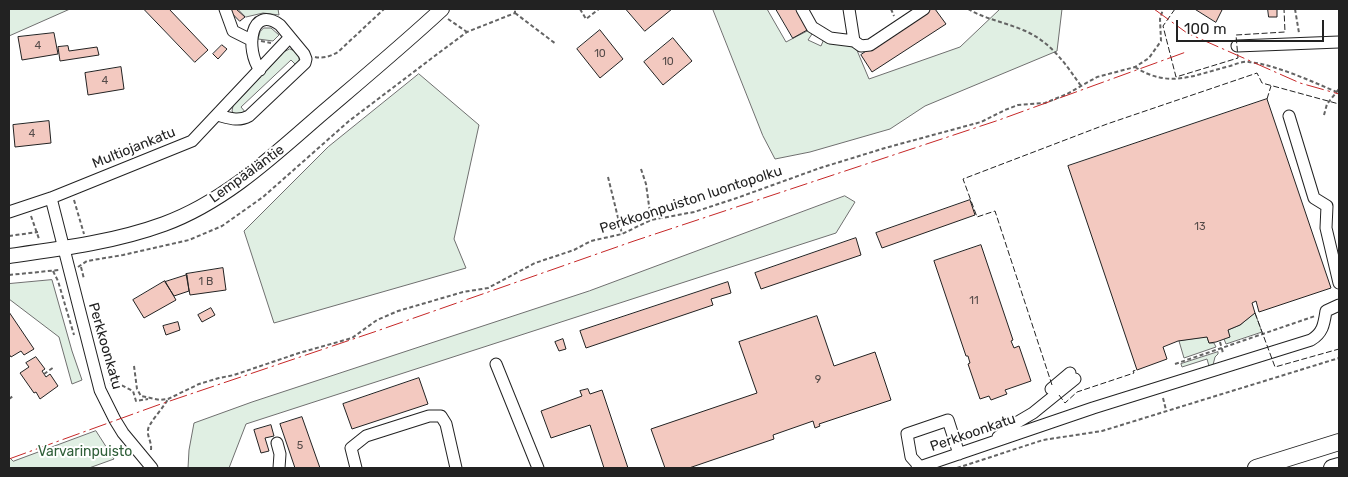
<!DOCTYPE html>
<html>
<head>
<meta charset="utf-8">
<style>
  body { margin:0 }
  #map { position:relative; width:1348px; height:477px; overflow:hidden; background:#fff; font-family:Rubik,sans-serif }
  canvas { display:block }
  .frame { position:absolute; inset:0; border:10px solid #222; pointer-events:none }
  .scale { position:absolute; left:1176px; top:20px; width:148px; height:22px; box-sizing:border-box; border:2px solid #222; border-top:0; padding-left:6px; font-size:15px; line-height:18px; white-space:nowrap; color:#222; -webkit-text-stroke:4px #fff; paint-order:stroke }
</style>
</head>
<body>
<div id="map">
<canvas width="1348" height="477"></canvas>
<div class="frame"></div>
<div class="scale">100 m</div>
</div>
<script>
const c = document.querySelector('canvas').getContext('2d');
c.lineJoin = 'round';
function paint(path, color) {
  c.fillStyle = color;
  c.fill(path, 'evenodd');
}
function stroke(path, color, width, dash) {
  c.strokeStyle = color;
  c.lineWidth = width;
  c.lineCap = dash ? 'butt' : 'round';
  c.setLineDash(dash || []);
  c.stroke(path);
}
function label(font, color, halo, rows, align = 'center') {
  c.font = font + ' Rubik,sans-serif';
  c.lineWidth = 4;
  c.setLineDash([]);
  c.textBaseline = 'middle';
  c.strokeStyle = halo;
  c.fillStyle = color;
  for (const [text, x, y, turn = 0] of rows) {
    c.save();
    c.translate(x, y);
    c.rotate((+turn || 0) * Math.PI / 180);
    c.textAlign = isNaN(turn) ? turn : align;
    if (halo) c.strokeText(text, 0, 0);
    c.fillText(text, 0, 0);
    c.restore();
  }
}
const green = new Path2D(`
  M9,9H70L9,36Z
  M238,9H278L279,15L263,13L246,17Z
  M713,9H767L786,42L809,30L812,34L808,40L821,46L824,39L856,48L869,79L960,47L1000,9H1062L1057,51L925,106L890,129L810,152L775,159L763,136Z
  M264,28H271L279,35L273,41L258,39L260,32Z
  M290,49L295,51C299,56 301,59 297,66L291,60L241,107L246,113L242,115L234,114L232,111L233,106L284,52Z
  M419,74L479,125L454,239L466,268L274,323L244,231L328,147Z
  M845,196L855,202L836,233L246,424L229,468H188L189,450L194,423L252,402L589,291Z
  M52,280L72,351L82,380L72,384L59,337L9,299V284Z
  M1255,313L1262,332L1226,344L1224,339L1228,330L1240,325Z
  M1207,337L1209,343H1214L1216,347L1184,358L1179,341Z
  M1218,352V354L1215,357L1213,365L1209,366L1207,359L1182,367L1181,364Z
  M96,431L114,459L89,468H9V457L13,461Z`);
const building = new Path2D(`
  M144,9H169L208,50L195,62Z
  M228,9H236L245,17L240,21Z
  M626,9H672L645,31Z
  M776,9H798L809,29L793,38Z
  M928,9H935L946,24L872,72L861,55Z
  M1195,9H1219L1222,10L1216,22Z
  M1268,9H1277V17H1269Z
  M600,30L623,59L600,78L577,49Z
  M54,33L58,54L22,60L18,37Z
  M673,38L692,61L663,85L644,62Z
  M222,45L227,49L218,59L213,54Z
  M68,46L69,51L97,47L99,55L60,61L58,47Z
  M121,67L124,89L88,95L85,73Z
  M1267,99L1331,288L1259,312L1256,301L1252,303L1255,313L1240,325L1228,330L1230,337L1216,342L1209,343L1207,337L1178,341L1163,347L1167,359L1137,370L1068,166Z
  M49,121L51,143L15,147L13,125Z
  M970,200L975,215L882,248L876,233Z
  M856,238L861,255L761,289L755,273Z
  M981,245L1013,340L1011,341L1014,348L1019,346L1031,381L1005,390L1007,394L991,400L989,396L980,399L968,364L970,363L968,356H966L934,261Z
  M223,268L226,290L190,295L186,274Z
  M187,275L189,291L174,296L165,282Z
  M165,281L176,300L144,318L133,300Z
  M728,282L731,293L711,299L713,305L586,348L580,331Z
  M211,308L215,315L202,322L198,315Z
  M9,312L34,349L24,355L21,351L11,357L9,354Z
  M817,316L834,366L875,352L891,400L819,424L820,426L815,428L813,421L773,435L774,439L689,468H665L651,429L757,393L739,342Z
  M178,322L180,330L166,335L163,326Z
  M563,339L566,349L559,351L555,342Z
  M36,357L45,369L42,371L46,377L50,374L58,386L40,399L36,392L34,393L20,373L29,367L26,363Z
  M419,378L428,404L352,429L343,404Z
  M588,389L590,394L602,390L628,468H604L590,425L551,438L541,411L582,396L580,391Z
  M302,417L320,468H295L280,424Z
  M271,425L274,436L265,438L269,451L261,453L254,430Z`);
const path = new Path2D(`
  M580,9L586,19L599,9
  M891,9L894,16
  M968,9C985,19 1004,22 1023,30C1050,41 1065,63 1081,86
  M1295,9L1299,33
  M515,13L556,44
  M448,19L467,32
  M261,41L271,43
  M315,57C323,59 331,56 338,52L384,9
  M1135,67C1169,89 1194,75 1230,66C1236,64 1243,61 1249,62C1277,65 1313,82 1339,93
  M1324,115L1327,104L1339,89
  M641,169L646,184L651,220
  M608,177L622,234
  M74,200L84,234
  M31,216L39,239
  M9,236L38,232
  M78,267L87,261L123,255L189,240L222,226L263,197L349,121L440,52L467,32L515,13V9
  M81,267L84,279
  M53,271L58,281L74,335
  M9,275L59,270
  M1220,342L1223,353
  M1175,364L1315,316
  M134,366L137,389L141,396L160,400L168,399L199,384L219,378L234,375L299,353L352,338L377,320L398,311L463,292L488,288L535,263L574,250L591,241L622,234L651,220L694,212L734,199L820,168L885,148L981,122L1005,110L1018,105L1045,103L1067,94L1097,77L1135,67L1149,58L1161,41L1160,19L1163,9
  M44,374L54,367
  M110,384L115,382L133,391L136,401L148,399
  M1163,398L1166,410
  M9,399L13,396
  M151,450C152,442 147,437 148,430C148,424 164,407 168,399
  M957,468L1043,440L1102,431L1339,358`);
const minor = new Path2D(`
  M225,9L233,31L251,40
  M802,9L812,27L830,38L854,41
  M849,9L854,41L861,46L870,45L924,9
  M1237,46L1339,42
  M217,115C229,118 238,122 249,116L305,63L306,59L304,54L280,25C250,4 245,50 260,70
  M1289,116L1314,198L1327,206L1326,228L1339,283
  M51,198L100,390L115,420L123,433L152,468
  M9,212L51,198L192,141L290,37
  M496,364L538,468
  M1051,389L1070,373
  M998,437L1016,423L1033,413L1075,379
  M277,443L280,454L279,468
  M920,467L911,457L907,434L948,420L959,454
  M356,468L351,448L366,436L429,416H441L446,424L456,468
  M917,468L1093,408L1311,340C1323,333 1324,324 1326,311L1339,305`);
const major = new Path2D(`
  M9,256C60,249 115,242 164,224C224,202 272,157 319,116C360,81 402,46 442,9`);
const highway = new Path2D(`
  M1256,468L1339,442
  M1332,468L1339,466`);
const fence = new Path2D(`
  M1175,9L1163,26L1176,77L1238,58L1236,35L1285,32L1284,9
  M1267,99L1271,86
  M1255,313L1275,367L1339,349
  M1052,385L995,211L977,217L963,179L1107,124L1257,73L1262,83L1339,104
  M1059,395L1065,403L1077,392L1134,373L1133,371L1137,370`);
const power = new Path2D(`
  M1154,9L1187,33L1300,83L1339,94
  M9,459L158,405L374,332L634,241L999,120L1186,52`);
const numberNames = [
  ["4",38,46],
  ["10",600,54],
  ["10",668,62],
  ["4",105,81],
  ["4",32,134],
  ["13",1200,227],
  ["1 B",206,282],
  ["11",974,301],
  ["9",818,380],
  ["5",300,446]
];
const streetNames = [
  ["Multiojankatu",134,148,-22],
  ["Lempääläntie",247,174,-36],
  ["Perkkoonpuiston luontopolku",691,200,-18],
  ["Perkkoonkatu",105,346,74],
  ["Perkkoonkatu",973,433,-19]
];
const parkNames = [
  ["Varvarinpuisto",85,452]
];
paint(green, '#e0efe3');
stroke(green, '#6f6f6f', 1);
paint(building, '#f3c9c0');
stroke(building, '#222', 1);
stroke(minor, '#222', 13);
stroke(major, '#222', 16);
stroke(highway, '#222', 18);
stroke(path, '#646464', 2, [4, 2.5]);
stroke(minor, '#fff', 11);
stroke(major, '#fff', 14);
stroke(highway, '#fff', 16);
stroke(fence, '#222', 1, [6, 2.5]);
stroke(power, '#c62828', 1, [18, 4, 2.5, 4]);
label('11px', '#564c4a', null, numberNames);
label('14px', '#222', '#fff', streetNames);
label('14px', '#2f5e38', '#fff', parkNames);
</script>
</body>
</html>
